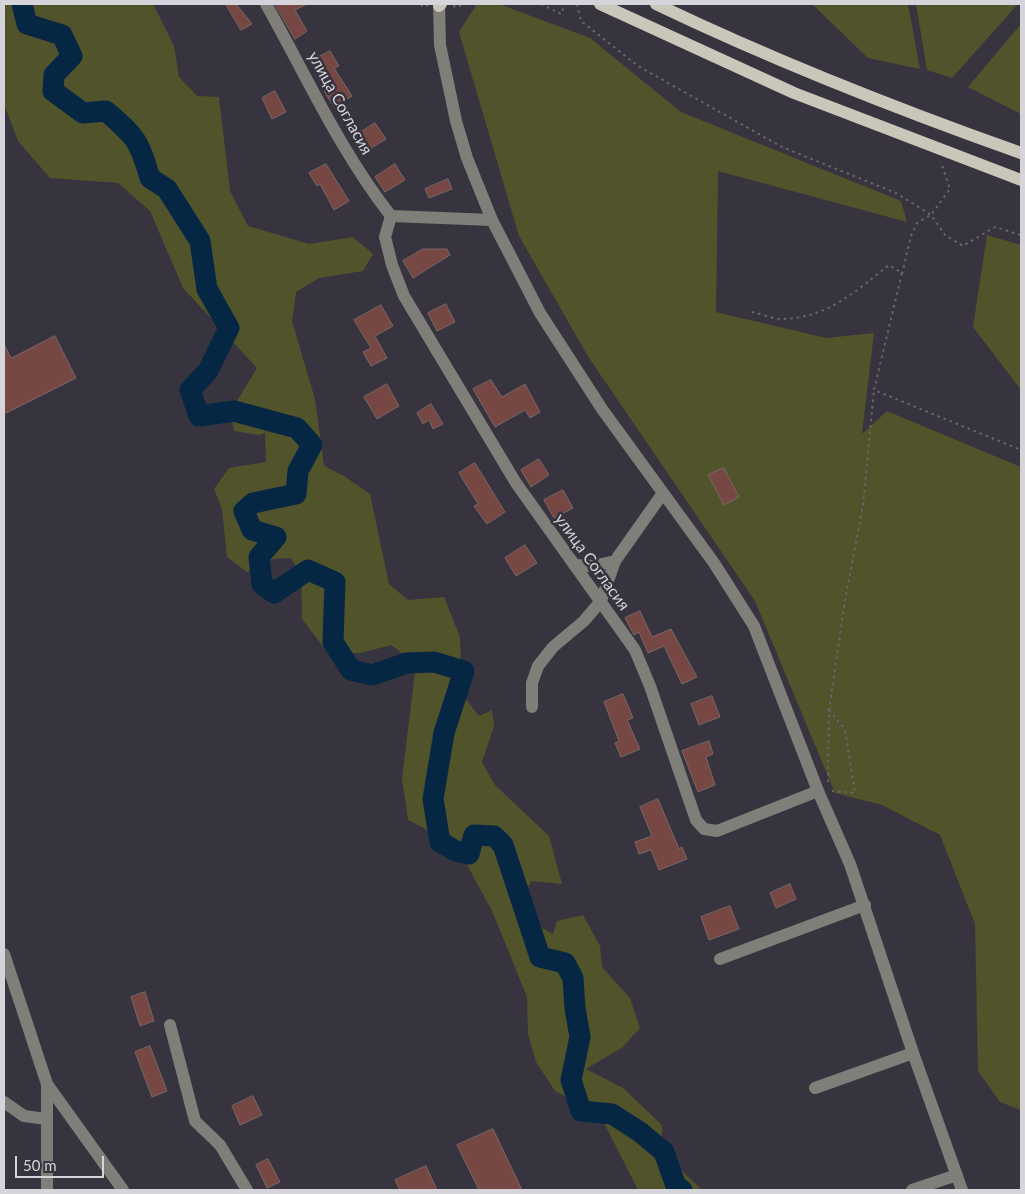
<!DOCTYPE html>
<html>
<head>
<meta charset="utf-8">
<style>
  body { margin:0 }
  #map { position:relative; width:1025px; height:1194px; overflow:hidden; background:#37343f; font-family:Lato,sans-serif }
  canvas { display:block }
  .frame { position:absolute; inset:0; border:5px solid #d5d4db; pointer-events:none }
  .scale { position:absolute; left:15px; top:1156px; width:89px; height:22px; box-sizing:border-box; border:2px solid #d5d4db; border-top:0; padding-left:6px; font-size:15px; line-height:18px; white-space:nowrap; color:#d5d4db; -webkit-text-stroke:4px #37343f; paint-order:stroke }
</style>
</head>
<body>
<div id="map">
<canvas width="1025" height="1194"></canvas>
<div class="frame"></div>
<div class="scale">50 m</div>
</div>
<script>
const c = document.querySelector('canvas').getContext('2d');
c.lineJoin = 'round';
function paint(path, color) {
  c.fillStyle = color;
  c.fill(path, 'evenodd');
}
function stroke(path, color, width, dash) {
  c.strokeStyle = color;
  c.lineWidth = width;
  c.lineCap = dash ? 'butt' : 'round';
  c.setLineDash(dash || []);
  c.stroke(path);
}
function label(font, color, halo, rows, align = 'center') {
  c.font = font + ' Lato,sans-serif';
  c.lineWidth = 5;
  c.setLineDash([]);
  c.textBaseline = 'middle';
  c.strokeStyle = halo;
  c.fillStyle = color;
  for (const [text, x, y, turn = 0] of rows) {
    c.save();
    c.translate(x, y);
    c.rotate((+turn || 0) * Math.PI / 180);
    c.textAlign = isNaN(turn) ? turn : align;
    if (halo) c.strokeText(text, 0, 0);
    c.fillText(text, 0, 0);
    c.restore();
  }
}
const green = new Path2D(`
  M4,4H153L174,46L179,77L197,96L219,97L230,191L248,226L309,244L353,237L373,254L363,271L319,278L296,292L292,321L315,399L324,466L344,476L370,494L389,584L408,600L444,597L460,637L462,694L479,716L492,710L494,726L482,762L495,785L549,836L562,884L531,881L524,897L528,921L553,934L557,921L583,915L600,946L602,967L630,998L640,1028L623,1047L586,1069L623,1088L662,1125L661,1150L702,1190H638L600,1115L555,1091L536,1062L528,1034L527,997L493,913L451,835L434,833L408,820L402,778L416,664L391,645L361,653H328L302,619L301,575L291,558L273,559L247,572L227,557L222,509L214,489L229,468L266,462L265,433L259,435L234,431L231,411L257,368L183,288L150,211L118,183L50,178L18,141L4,104Z
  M477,4H499L590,38L681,112L901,201L907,222L718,171L716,312L826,338L874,333L862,434L887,411L1021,467V1110L1000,1102L978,1071L975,924L940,835L882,805L835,793L755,601L589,358L519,236L459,32Z
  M812,4H908L920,69L868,58Z
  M916,4H1018L952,78L927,70Z
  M1021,24V114L968,87Z
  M987,235L1021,245V390L973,327Z`);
const river = new Path2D(`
  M22,4L27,24L62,35L72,56L54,75L53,91L83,113L106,111C136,137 139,140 150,178L167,189L200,241L207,289L229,328L208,371L190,390L199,416L234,411L297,428L312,445L298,471L296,494L253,503L244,511L252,530L276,537L259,557L262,584L274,593L308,570L335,582L333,642L351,670L372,675L407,663L434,662L464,671L444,733L433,799L440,842L456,851L469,854L474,835L494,836L503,845L540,957L565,963L573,978L575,1008L580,1037L571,1080L581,1111L612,1114L640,1132L664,1152L676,1186L682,1190`);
const building = new Path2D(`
  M226,4H236L252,24L241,30Z
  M275,4H307L295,10L307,31L295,39Z
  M330,51L339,66L334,68L352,96L334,107L324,91L327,89L311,61Z
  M275,91L286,112L272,119L262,98Z
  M375,123L386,139L368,150L358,134Z
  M326,164L349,201L334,210L320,184L317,186L309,173Z
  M395,164L405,180L385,192L375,177Z
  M448,179L452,189L429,198L425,189Z
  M423,249H447L450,255L413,278L403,261Z
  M446,304L455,322L437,331L428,313Z
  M381,305L393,326L375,336L387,358L371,366L363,352L371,348L354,320Z
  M55,336L76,378L4,414V344L11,358Z
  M491,380L502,397L525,384L540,412L530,418L525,410L495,427L473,389Z
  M387,384L399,406L377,419L364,397Z
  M431,404L443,424L433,429L429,420L423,424L417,413Z
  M539,459L549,475L531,487L521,470Z
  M475,463L505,512L487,524L474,506L478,504L459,473Z
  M724,468L739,497L724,505L708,475Z
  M563,490L573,508L554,518L544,500Z
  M525,545L537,563L516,576L505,558Z
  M640,611L652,637L671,629L697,677L682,684L664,646L648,653L639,632L634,635L625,618Z
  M623,694L633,718L627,720L640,749L621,757L615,743L619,741L604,702Z
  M712,696L720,717L699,725L691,704Z
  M709,741L713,754L706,757L715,785L698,792L682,751Z
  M658,799L679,849L682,847L687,859L659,870L651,850L639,854L635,842L652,836L640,807Z
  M790,884L796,899L776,908L770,893Z
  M730,906L739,929L709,940L701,917Z
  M145,992L154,1021L140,1026L131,997Z
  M150,1046L167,1091L152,1097L135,1052Z
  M253,1096L262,1115L240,1125L232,1106Z
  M493,1129L522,1190H479L457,1145Z
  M268,1159L280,1182L267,1188L256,1165Z
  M426,1166L437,1190H400L395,1180Z`);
const path = new Path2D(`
  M421,4L422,6H428
  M541,4L561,14L565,4
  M577,4L581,21L638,66L782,147L896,193L931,215L945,235L963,246L995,227L1021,235
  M453,6L459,7L462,4
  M902,274L911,236L917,223L931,215L950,189L941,162
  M752,312C761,314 773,319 782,319C828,318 856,291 889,265L902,273L874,390L1021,450
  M829,710L845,730L855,793L832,791
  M828,782L829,710L845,600L863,505L874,390`);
const minor = new Path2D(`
  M266,4C306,75 340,151 391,216
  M439,4L440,45L456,121L467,158L492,220L540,313L602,409L714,563L754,626L818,791L850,864L913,1053L962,1190
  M492,220L391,216L385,237L392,265L404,296L516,483L635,650L650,686L696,820L704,829L717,831L818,791
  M574,565L593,566L615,561
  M532,707V683L538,666L553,647L584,621L601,601L615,561L663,493
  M4,954L47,1084V1190
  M720,959L865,905
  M170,1025L195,1121L220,1145L247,1190
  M47,1084L123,1190
  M815,1088L913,1053
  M4,1102L24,1116L46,1119
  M912,1190L957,1175`);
const major = new Path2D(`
  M600,4L794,93L1021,180
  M656,4C775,61 897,109 1021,153
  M439,6L441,4`);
const streetNames = [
  ["улица Согласия",340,103,61],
  ["улица Согласия",592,562,54]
];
paint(green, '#51532b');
stroke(river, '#062744', 21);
paint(building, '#774743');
stroke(building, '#776866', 1);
stroke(path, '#67656f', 2, [2.5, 4]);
stroke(minor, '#807e78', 12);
stroke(major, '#c9c6ba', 12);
label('16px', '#d5d4db', '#37343f', streetNames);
</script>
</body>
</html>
